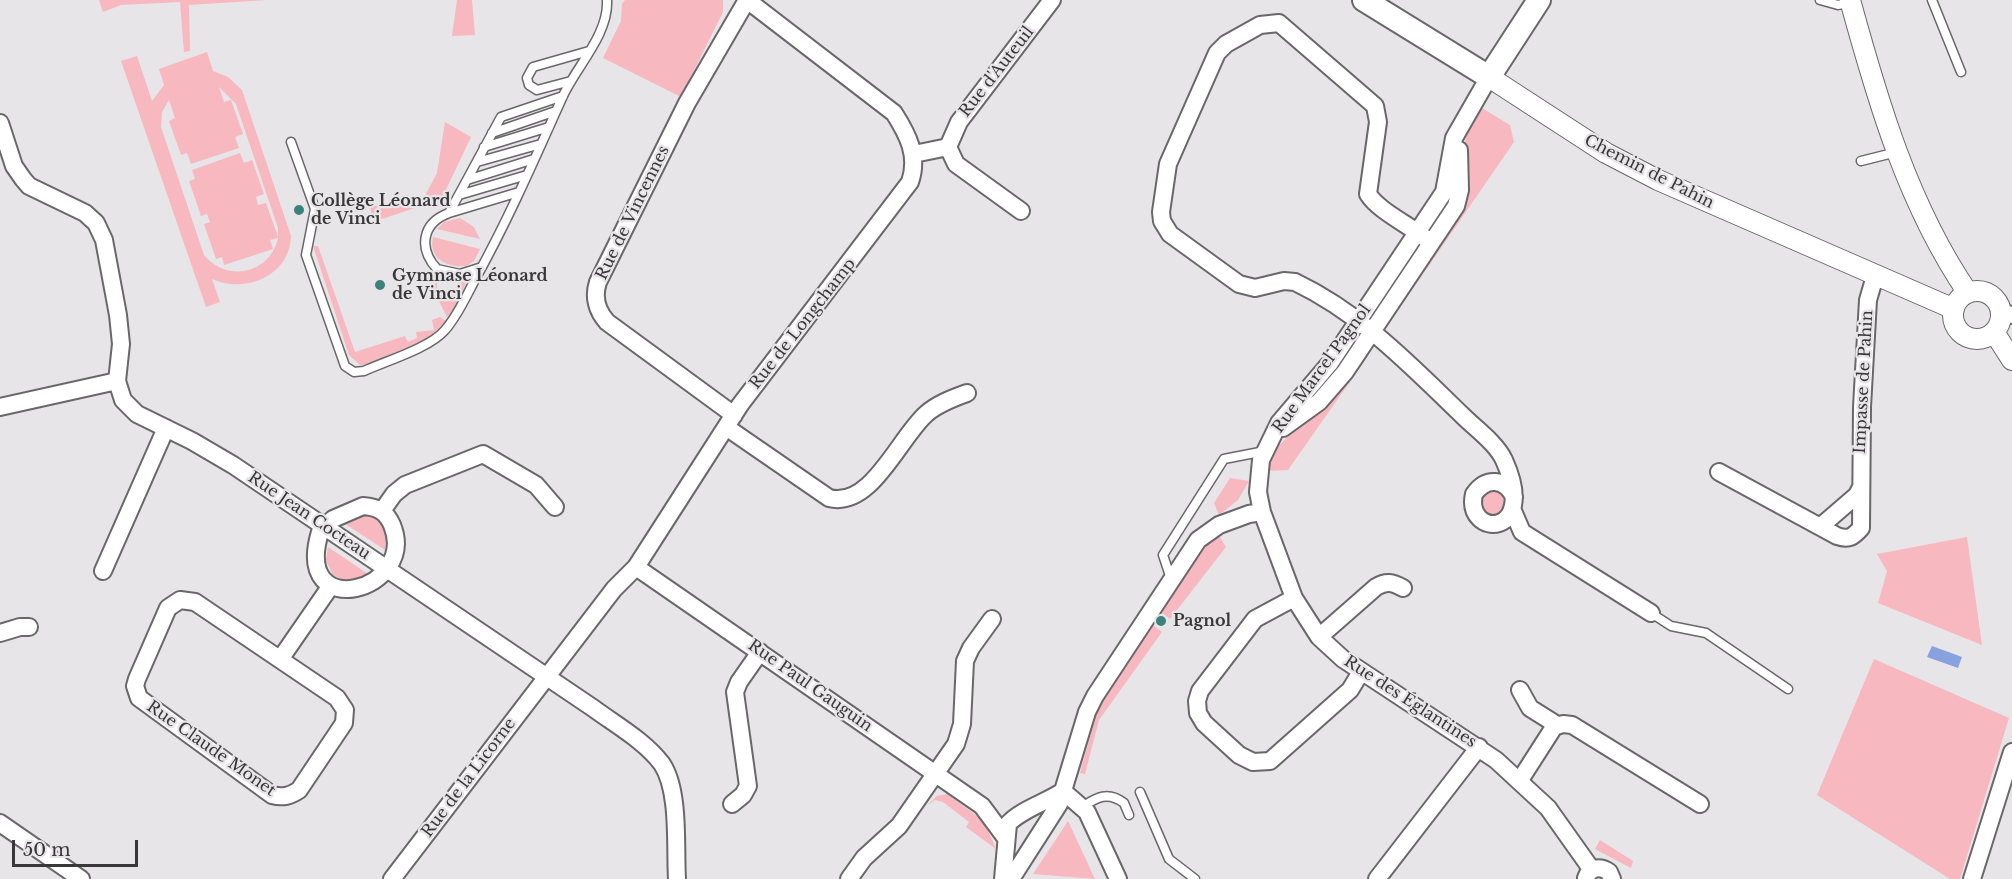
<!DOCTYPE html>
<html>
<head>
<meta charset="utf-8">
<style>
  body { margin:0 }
  #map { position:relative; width:2012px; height:879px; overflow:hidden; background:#e7e5e8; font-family:"Libre Baskerville",serif }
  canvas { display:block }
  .scale { position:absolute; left:12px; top:840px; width:126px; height:27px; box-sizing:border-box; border:3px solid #393839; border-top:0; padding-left:8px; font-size:18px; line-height:21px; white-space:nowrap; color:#393839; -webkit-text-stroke:4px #e7e5e8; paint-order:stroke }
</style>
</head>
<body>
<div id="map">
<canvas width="2012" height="879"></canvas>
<div class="scale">50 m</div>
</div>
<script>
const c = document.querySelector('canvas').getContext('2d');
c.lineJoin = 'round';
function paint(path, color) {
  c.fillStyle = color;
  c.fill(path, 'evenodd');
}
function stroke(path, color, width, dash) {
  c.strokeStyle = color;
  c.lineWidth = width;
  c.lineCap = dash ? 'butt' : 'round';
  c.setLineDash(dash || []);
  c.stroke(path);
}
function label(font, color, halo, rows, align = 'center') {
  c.font = font + ' "Libre Baskerville",serif';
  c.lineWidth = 4.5;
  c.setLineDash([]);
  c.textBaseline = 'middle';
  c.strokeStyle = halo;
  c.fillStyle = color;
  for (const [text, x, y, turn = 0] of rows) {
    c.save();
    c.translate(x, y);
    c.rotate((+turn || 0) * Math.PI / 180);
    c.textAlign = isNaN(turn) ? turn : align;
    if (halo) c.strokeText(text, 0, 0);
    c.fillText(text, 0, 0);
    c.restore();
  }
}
const green = new Path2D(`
  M99,0H267L189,5L190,51L184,52L180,2L121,5L103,12Z
  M457,0H472L475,35L452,36Z
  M625,0H723V12L681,97L603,58L621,21L622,4Z
  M207,52L213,71L228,77L242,90L291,236C290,276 245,294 212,279L220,302L206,307L121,61L137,56L152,101L164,85L159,69ZM219,87L236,104L278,228V237L266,203L258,205L256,197L264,194L252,160L244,163L240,153L192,170L195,179L189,181L201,216L207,214L210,222L204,224L216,259L222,257L224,265L273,249L270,240L278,238C270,274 227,283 204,255L161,127L162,112L169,100L175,118L169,121L181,155L187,153L191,164L239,148L235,137L243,134L231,100L224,102Z
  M1482,108L1510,125L1514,142L1390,322L1391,317L1457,216L1466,134Z
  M445,122L471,137L441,200L429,204L426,194L437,173Z
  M420,199L421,206L373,222L370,206L415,204V200Z
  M460,218L474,227L480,239L437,229L444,222Z
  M433,237L480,249L474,261L466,266C448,268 428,259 433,237Z
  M313,246H318L355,352L405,336L408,342L417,338L416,332L434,330L432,320L440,317L446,321L427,339L367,365H360L349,355Z
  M424,272H431L437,278V291L459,294V281L467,280L457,304L447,317Z
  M1363,356H1368L1288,470L1267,471L1274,451Z
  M1230,478L1249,481L1238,500L1219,515L1214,503Z
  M1480 503a13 13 0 1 1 26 0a13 13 0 1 1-26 0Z
  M363,513C383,517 388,532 385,550L344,523Z
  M1218,534L1226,547L1170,619L1161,612L1199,553Z
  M1967,537L1982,645L1878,603L1887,571L1877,554Z
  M328,547L368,574C358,583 344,582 333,575L326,560Z
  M1153,625L1162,632L1099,720L1085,774L1080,773L1097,711Z
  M1874,659L2009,718L1960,879H1950L1817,795Z
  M947,794L984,821L996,849L966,827L969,822L943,802L935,800L927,805L937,796Z
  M1068,821L1095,879L1033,874Z
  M1600,840L1633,861L1631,868L1595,849Z`);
const water = new Path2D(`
  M1932,646L1962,657L1958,668L1927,657Z`);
const service = new Path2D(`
  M1820,0L1838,5L1851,2
  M1932,0L1961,72
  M571,81L537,90L529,85L527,78L533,67L589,51
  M492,133L556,111
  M291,142L315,209L306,255L345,366L354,372L364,371C386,361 430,348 445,330C459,314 467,294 477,276C509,218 535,158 562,98C575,68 609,35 607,0
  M484,147L549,127
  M1861,161L1897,152
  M477,162L541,144
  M467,180L534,159
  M459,195L527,175
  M449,213L519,192
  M482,267L460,274L437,269C418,248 422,223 449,213L501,117L563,96
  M1171,579L1163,555L1224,459L1265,451
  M1651,613L1671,626L1706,633L1788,689
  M1140,792L1169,859L1195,879
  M1082,807C1097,797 1108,791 1124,803L1129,815`);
const minor = new Path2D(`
  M1489,77L1454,138L1444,192L1330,363L1279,423L1261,460L1258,492L1262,512L1294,598L1319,637L1343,659L1496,760L1548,808L1592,870
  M0,123L14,166L23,179L29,186L85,213L96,223L104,240L118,315L121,344L117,381L123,400L137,414L192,441L233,465L593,708C616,725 645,741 662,764C680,791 675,847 677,879
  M948,147L956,164L1021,211
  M914,154L948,147L959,122L1052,0
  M1431,243C1414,227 1379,212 1368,194L1378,122L1375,106L1279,23L1260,25L1226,44L1217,53L1168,164L1161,212L1162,221L1170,234L1239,284L1255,288L1284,281L1295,282C1362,314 1411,366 1463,416C1476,429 1496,443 1504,460C1540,539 1464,538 1474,494C1486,477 1505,478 1514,497
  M2001,313L2012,315
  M0,407L117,381
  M734,415L607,322C597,311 593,297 598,282L687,103L747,0
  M726,427L829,498C871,509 899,438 926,414C937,404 953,398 967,393
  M1283,428L1319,402L1345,372L1456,206L1460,190L1459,150
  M1719,472L1837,536C1849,540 1853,537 1861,528L1862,407L1868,300L1875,276
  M363,506C377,507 386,511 392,525C419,591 292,625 320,532L333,519Z
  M382,511L394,494L405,485L483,454L536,485L555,507
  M1513,511L1522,532L1651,613
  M1821,526L1857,495L1860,489
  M636,567L982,806L1005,837
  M103,571L166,428
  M1294,598L1255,619L1200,691L1197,701L1198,713L1204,723L1239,755L1253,762L1270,761L1350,690L1361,672
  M180,600L195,602L337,698L345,710L344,723L299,790C290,796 283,798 272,795L139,698L135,686L137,679L168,608Z
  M0,633L20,627H29
  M1319,637L1376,587C1386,581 1392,582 1403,588
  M281,658L330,587
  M1520,690L1530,708L1557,725
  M1520,780L1554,727L1563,724L1572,725L1700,804
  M1063,791L1087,812L1118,879
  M732,804L743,795L748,786L735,692L739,682L760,652
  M0,823L81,879
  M1586,878C1590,867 1600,866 1609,872L1612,879
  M392,879L614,589L636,567L740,405L910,182C919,156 908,135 894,113L747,0
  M849,879L864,858L899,826L956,744L962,724L965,661L971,648L992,619
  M1003,879L1008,824C1020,810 1047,802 1063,791
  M1011,879L1059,804L1087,712L1095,696L1198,540L1219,525L1249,514L1262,512
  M1377,879L1479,747
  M1972,879L2012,752`);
const tertiary = new Path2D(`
  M1850,0C1878,102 1908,205 1968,293
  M1489,77L1606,153L1658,180L1954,309
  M1953 315a24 24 0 1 1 48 0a24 24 0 1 1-48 0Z
  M1994,332L2012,360`);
const secondary = new Path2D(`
  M1364,0L1489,77L1539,0`);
const markers = [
  [299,210,6,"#3b827c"],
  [380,285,6,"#3b827c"],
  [1161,621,6,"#3b827c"]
];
const streetNames = [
  ["Rue d'Auteuil",997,72,-52],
  ["Chemin de Pahin",1649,172,27],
  ["Rue de Vincennes",633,213,-64],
  ["Rue de Longchamp",803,324,-52],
  ["Rue Marcel Pagnol",1322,369,-54],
  ["Impasse de Pahin",1864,382,-87],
  ["Rue Jean Cocteau",309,516,34],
  ["Rue Paul Gauguin",810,686,35],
  ["Rue des Églantines",1410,702,33],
  ["Rue Claude Monet",211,749,35],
  ["Rue de la Licorne",469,778,-53]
];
const poiNames = [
  ["Collège Léonard",311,201],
  ["de Vinci",311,219],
  ["Gymnase Léonard",392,276],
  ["de Vinci",392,294],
  ["Pagnol",1173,621]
];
paint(green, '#f7b8c0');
paint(water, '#88a2e0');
stroke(service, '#696769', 11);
stroke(minor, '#696769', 20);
stroke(tertiary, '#696769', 22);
stroke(secondary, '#696769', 26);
stroke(service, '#fff', 8);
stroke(minor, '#fff', 16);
stroke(tertiary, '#fff', 20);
stroke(secondary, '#fff', 22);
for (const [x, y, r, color] of markers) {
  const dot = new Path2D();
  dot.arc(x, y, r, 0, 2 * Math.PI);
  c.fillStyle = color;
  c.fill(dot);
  stroke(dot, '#e7e5e8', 2);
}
label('16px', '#393839', '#e7e5e8', streetNames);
label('bold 16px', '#393839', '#e7e5e8', poiNames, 'left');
</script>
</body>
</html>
